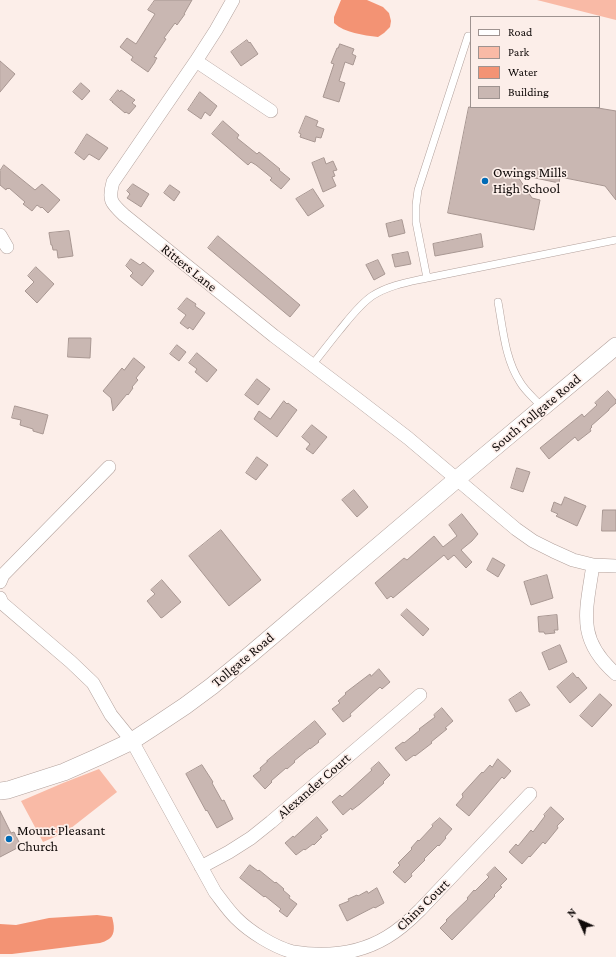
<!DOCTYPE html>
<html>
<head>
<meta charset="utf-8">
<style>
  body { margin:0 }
  #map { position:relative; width:616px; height:957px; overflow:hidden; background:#fceee9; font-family:"Crimson Pro",serif }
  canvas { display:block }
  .legend { position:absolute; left:470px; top:16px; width:130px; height:92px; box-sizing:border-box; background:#fceee9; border:1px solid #9e9390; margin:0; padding:5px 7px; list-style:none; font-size:12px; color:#110b0a }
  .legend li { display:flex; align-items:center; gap:8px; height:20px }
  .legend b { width:20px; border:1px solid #9e9390 }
  .north { position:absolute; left:560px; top:901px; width:40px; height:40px; -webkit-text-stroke:3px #fceee9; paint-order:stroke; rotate:315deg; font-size:11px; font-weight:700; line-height:16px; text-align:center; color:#110b0a }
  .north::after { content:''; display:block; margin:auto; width:14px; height:18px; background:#110b0a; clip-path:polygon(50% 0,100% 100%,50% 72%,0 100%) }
</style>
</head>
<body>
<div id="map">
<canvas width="616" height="957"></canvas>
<ul class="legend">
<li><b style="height:5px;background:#fff"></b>Road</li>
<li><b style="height:11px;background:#f9baa6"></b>Park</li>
<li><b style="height:11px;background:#f39374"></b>Water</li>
<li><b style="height:11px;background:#c9b7b2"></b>Building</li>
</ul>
<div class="north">N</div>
</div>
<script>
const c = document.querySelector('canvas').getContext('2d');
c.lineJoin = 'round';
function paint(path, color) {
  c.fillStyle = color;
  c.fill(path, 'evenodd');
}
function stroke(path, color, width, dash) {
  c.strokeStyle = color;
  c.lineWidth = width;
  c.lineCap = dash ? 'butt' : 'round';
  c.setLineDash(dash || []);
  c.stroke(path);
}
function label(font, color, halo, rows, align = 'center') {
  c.font = font + ' "Crimson Pro",serif';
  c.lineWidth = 3.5;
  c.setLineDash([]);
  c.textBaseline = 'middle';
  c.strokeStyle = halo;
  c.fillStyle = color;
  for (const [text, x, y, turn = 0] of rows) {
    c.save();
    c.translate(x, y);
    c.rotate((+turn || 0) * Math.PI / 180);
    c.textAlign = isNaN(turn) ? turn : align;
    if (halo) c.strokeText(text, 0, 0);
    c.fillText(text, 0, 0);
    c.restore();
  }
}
const green = new Path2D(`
  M537,0H616V20Z
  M99,769L117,792L66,832L43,842L21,801L63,783Z`);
const water = new Path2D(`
  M341,0H367L383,7L389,13L391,21L390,27L384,33L378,37C363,35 345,33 334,23V17Z
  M97,915L112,917C114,924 116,934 109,939C106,941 103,942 100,943L12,954H0V924L16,925L49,918Z`);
const building = new Path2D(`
  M155,0H192L184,14H185L177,25L175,23L164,38L166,39L154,57L157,58L155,61V62L148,72L131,60L133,57L120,47L127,38L136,44L155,14L148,10Z
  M247,40L249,43L250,42L258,54L241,66L231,52Z
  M340,44L354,49L352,54L356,56L353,65L345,62L339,81L345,83L339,102L323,97L334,64L331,63L337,48H338Z
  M0,61L15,74L0,92Z
  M81,83L90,91L82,100L73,92Z
  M118,90L120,92L121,90L135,100L132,103L136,106L129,114L126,112L125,113L112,102H113L110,100Z
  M200,92L217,106L210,116L205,112L201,119L188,110Z
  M469,107H592L616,111V200L605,186L560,177L559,183L516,174L532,198L540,200L534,230L448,213Z
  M306,116L318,121L316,126L324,129L321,138L316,137L315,142L300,137L301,134L299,133Z
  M223,121L239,135L237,138L257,154L259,152L280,169L279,170L290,179L281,189L270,180L272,178L256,165L251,162L248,165L212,134Z
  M87,134L108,148L99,160L89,154L84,160L75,153Z
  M324,158L326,164L333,161L337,170L333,171L335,176L332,177L336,186L323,192L312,163Z
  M4,165L35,190L42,184L60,200L48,213L42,207L41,208L37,205L32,211L23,204L25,202L9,188L8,189L7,188L6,190L0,185V171Z
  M133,184L149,194L141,207L127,198L130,194L127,191Z
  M170,185L180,192L174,201L164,193Z
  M313,189L324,206L308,216L296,199Z
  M402,220L405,233L389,237L386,224Z
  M69,231L73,256L58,258L57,250H53L52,245H51L49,233Z
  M481,234L483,247L435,256L433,244Z
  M218,236L300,305L290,317L208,248Z
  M408,252L411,264L395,267L392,255Z
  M131,259L140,265L143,262L154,271L142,286L137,282L130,276L133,273L126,266Z
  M378,260L385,274L374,280L366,265Z
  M36,267L54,284L37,303L25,291L34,282L28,276Z
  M187,298L196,304L195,306L205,313L193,330L189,327L188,329L180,323L186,315L178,309Z
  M69,338H91L90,358L68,357Z
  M177,345L186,352L179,361L170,354Z
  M197,353L217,370L207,382L195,372L197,369L189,363Z
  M134,358L145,367L136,378L138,380L132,387L133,388L128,395L127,394L113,411L111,398L103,391L122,368L124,370Z
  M257,379L270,389L258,405L245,395Z
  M608,391L616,400V403L609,409V410L591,426L592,427L590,429L591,431L578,441L575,437L549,459L540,448L582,414L584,417L597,405L595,403Z
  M284,401L287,404L288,403L297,410L277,437L254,419L259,411L270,419Z
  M15,406L48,415L43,434L33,431V429L20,425L21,420L12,418Z
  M312,425L327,437L313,454L306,449L310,444L302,437Z
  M257,457L268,465L256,480L246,473Z
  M517,468L530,472L523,492L511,488Z
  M354,490L368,507L357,517L342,500Z
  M565,497L586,506L577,526L556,516L558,514L551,511L554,502L561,505Z
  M603,510H616V531H602Z
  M462,514L478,534L472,541L461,550L472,562L466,568L454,555L448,560L444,555L393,598L391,596L387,599L375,583L404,558L407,560L434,536L443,547L457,536L449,525Z
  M221,530L261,580L229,606L189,556Z
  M493,558L505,565L498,577L487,570Z
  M547,575L553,598L531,605L524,582Z
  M162,580L181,602L163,617L161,618L147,601L155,594L151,590Z
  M407,609L429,629L423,636L401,615Z
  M557,615L558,630H554L555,633L545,634L544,632H539L538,617Z
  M560,645L567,662L549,670L542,653Z
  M379,669L390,682L382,689L380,687L350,714L351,716L343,722L332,709L340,703L338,701L346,694L345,693L370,674L371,676Z
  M573,673L577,678L578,677L587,688L570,703L557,687Z
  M521,692L530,705L516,712L509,700Z
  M600,694L612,705L592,727L580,716Z
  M442,708L453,721L445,728L447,729L431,742L432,743L415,756L414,755L406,761L395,748L403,742L404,743L420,730L419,729L435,717L434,715Z
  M315,721L326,734L318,741L319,742L310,749V748L294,761L295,762L287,769L286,768L271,781L272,782L265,789L253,776L261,770L260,768L268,761H267Z
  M498,759L511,771L504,779L502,777L469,816L456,805L463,797L462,794L482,772L483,773L490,765L492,767Z
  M379,762L390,775L383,782L384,783L360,804L352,810L351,808L343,815L332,802L340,795L342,797L350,790L372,770L371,769Z
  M202,765L213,782L212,783L222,801L224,800L233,819L217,828L207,810L206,811L186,774Z
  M551,807L564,819L557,826L558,828L545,844L543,842L530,857L529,856L522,864L509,852L516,844L518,846L531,830L533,832L545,816L544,815Z
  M0,811L11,833L14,832L21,846L0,857Z
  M317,817L328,830L320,836L322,837L314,845L313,844L305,850L304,849L296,855L285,843L293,836L294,837Z
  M440,818L452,829L445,837L446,838L439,846L438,845L424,859L425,860L411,874L412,876L405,883L393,872L400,865L398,863L412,849L411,848L418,840L419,841L433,826L432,825Z
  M250,865L258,871L259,870L275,883L276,882L284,889L283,890L290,896L289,898L297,904L287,917L279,911L281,909L265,896L264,897L240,878Z
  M495,867L507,879L500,886L502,887L494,895L495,896L452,940L440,928L447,921L446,920L468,899L467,898L474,890L475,891L489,877L487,875Z
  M377,888L384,903L375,908L374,907L347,921L339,905L349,901L348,899L357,895L358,896L367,891L368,893Z`);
const service = new Path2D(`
  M427,278L416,222V205L418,190L468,36H471
  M498,302C503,329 505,359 520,382C525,391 535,399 542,407
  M312,365C321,354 330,342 339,331C349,319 359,305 372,296C389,285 409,282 427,278L616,240`);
const minor = new Path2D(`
  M233,0L216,30L196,61L113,182C108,200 111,203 124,215L274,336L356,398L408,438L516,529L533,541L553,551L573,560L593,565L616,566
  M196,61L271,111
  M0,235L7,247
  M593,565C586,612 576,639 616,674
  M0,582L3,575L109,467
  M0,598L2,603L71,662L93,683L111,715L132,741L215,892C222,901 228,910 236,918C250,932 274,947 293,952C325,957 359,954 387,937C399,930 410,920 420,910L530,794
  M201,867L229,852L251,838L271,822L420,695`);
const tertiary = new Path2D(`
  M0,791L8,790L64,772L98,757L132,741L155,726L185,706L212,686L251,654L457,479L616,346`);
const markers = [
  [485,181,4,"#006bb6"],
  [9,839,4,"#006bb6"]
];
const poiNames = [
  ["Owings Mills",493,173],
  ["High School",493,189],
  ["Mount Pleasant",17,831],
  ["Church",17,847]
];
const streetNames = [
  ["Ritters Lane",189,268,39],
  ["South Tollgate Road",536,413,-40],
  ["Tollgate Road",243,660,-40],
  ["Alexander Court",314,786,-41],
  ["Chins Court",423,905,-44]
];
paint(green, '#f9baa6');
paint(water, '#f39374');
paint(building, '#c9b7b2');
stroke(building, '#a89792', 1);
stroke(service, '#b2a19c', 8);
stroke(minor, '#b2a19c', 14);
stroke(tertiary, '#b2a19c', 18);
stroke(service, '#fff', 7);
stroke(minor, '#fff', 13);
stroke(tertiary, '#fff', 17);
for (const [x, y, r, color] of markers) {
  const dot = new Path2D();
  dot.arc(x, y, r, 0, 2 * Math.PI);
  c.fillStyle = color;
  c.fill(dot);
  stroke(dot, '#fceee9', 1.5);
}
label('14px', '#110b0a', '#fceee9', poiNames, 'left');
label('14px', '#110b0a', '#fceee9', streetNames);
</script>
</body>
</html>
